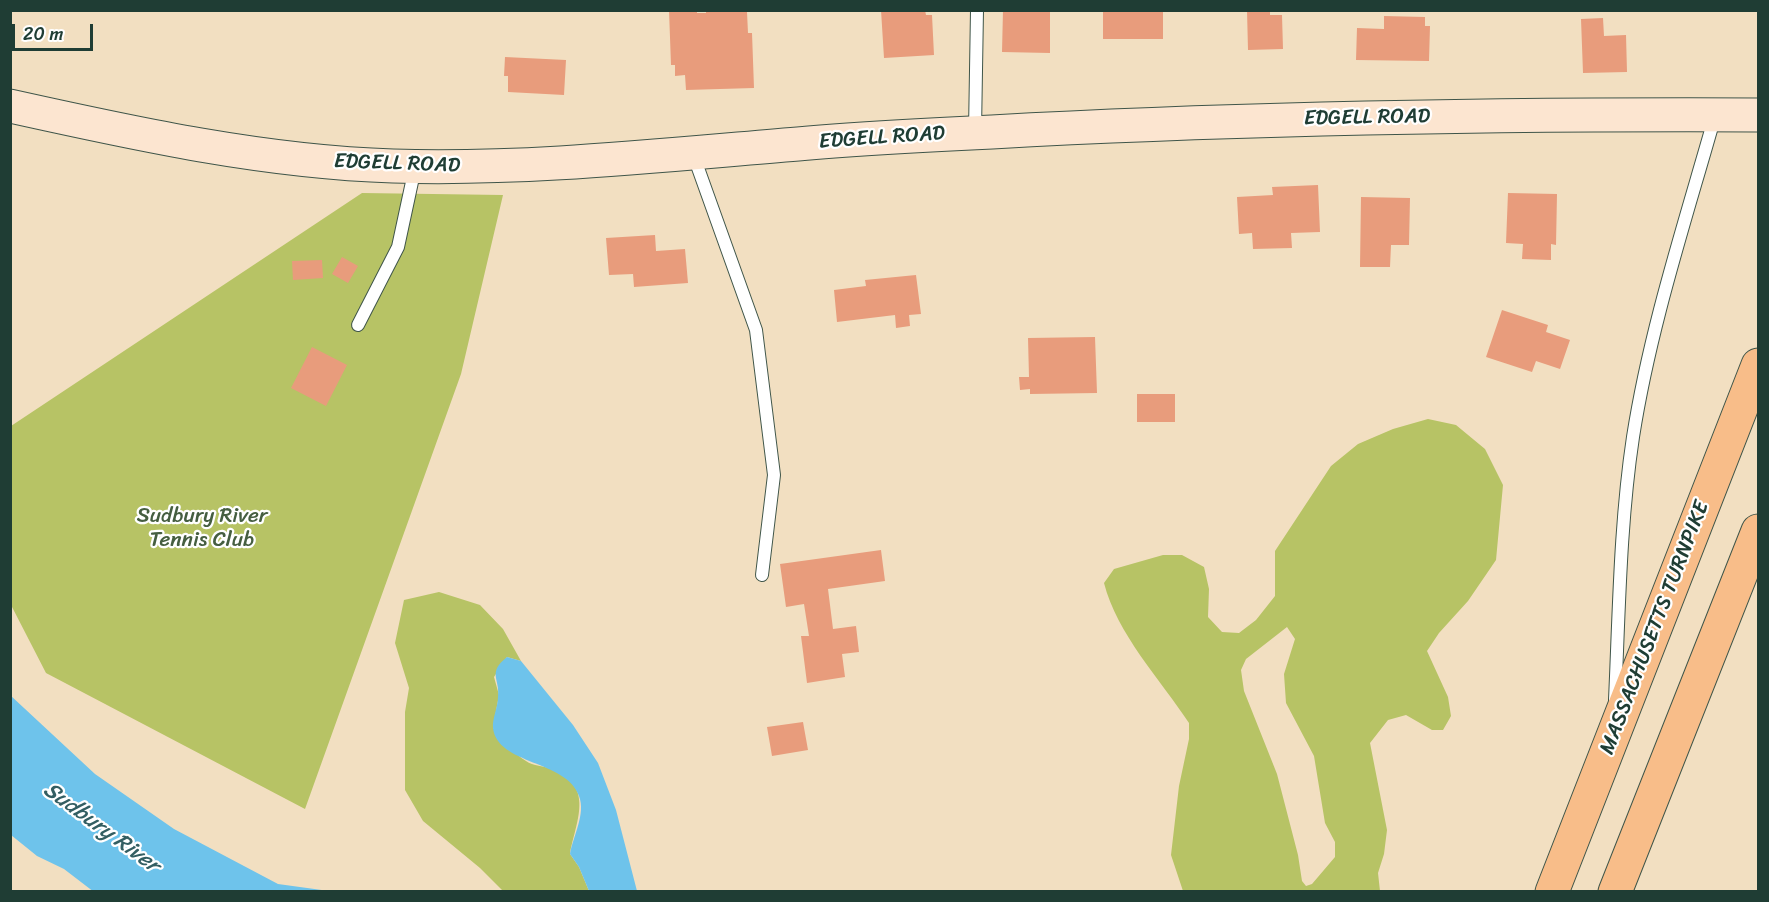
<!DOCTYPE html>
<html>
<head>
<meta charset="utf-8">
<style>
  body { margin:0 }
  #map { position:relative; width:1769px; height:902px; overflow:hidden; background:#f2dfc1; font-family:Sriracha,sans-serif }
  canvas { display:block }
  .frame { position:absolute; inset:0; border:12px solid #1f3d34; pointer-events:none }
  .scale { position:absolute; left:12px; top:24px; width:81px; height:27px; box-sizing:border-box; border:3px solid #1f3d34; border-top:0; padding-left:8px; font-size:18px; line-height:21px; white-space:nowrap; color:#1f3d34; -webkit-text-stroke:4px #fff; paint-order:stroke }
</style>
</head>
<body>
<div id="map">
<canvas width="1769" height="902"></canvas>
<div class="frame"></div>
<div class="scale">20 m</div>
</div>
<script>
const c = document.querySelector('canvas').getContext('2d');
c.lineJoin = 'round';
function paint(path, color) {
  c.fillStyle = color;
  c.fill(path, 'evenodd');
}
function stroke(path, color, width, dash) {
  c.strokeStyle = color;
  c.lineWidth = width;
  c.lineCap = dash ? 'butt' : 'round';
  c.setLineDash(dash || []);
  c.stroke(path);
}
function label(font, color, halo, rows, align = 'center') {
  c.font = font + ' Sriracha,sans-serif';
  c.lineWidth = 4.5;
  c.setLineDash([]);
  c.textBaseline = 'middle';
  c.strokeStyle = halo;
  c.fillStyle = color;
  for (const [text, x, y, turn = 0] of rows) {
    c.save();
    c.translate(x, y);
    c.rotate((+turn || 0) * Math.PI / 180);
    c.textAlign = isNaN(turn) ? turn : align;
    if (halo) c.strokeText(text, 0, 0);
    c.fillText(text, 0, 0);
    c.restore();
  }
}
const green = new Path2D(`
  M362,193L503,195L461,374L305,809L46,673L11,605V426Z
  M1428,419L1456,425L1485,449L1503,485L1496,560L1468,601L1439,633L1427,651L1448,697L1451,716L1443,730H1432L1406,715L1388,720L1370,743L1387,830L1384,854L1378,873L1380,891H1183L1171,855L1179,786L1189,739V723C1160,679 1117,634 1104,583L1114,569L1163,555H1182L1204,567L1209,589L1208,617L1222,632L1239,633L1256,620L1275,596V551L1331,466L1358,444L1393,429ZM1287,627L1295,639L1284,674L1286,703L1314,756L1325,823L1335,842V857L1312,884L1306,886L1302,881L1298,855L1277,774L1244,691L1241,670L1246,659Z
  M439,592L480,605L503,629L521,661L507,657L494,677L499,695L493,728C502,738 514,754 526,761C533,766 544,766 553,769C595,787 576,821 570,854L579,867L589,891H503L480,868L423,821L405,790V712L409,688L395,643L404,600Z`);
const water = new Path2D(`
  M507,657L521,661L573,725L598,763L616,810L637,891H589L579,867L570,854C573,836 586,814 579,796C567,760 497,765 493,728C492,719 498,707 498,697C500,678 487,673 507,657Z
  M10,695L95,774L174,829L278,884L329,891L94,892L64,869L37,856L11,835Z`);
const building = new Path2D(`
  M669,10H697V13H706V10L747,12L748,33H752L754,88L686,90L685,75L675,76V65H671Z
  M881,10H925L926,15H932L934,55L884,58Z
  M1003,10H1050V53L1002,52Z
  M1103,10H1163V39H1103Z
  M1247,10H1270V15H1282L1283,49L1248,50Z
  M1384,16L1425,17V26H1430L1429,61L1356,60L1357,28L1384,29Z
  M1603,18L1604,36L1626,35L1627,72L1583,73L1581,19Z
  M505,57L566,60L564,95L508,92V76H504Z
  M1318,185L1320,232L1291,233L1292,248L1253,249L1252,233L1239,234L1237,197L1273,195L1272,187Z
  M1508,193L1557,194L1556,245L1551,244V260L1522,259L1523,244L1506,243Z
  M1361,197L1410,198L1409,245H1391L1390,267H1360Z
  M655,235L656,251L685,249L688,283L634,287L633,274L609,275L606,238Z
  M342,257L358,266L348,283L332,274Z
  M322,260L323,278L293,280L292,261Z
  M916,275L921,314L909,315L910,326L896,328L895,315L837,322L834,290L866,286L865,280Z
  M1502,310L1548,325L1546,332L1570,340L1560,369L1536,361L1532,372L1486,357Z
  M1095,337L1097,393L1030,394V389L1020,390L1019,377H1029L1028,338Z
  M312,347L347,365L326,406L291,388Z
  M1137,394H1175V422H1137Z
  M881,550L885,581L828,589L833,629L856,626L859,652L842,654L845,677L807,683L801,636H809L804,604L786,607L780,564Z
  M803,722L808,750L772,756L767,727Z`);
const lane = new Path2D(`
  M975,131L977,10
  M693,154L756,330L774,475L762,575
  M358,325L398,247L415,168
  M1615,700C1619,612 1620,523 1633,437C1650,328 1685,222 1715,116`);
const secondary = new Path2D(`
  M10,106C136,134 265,162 393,166C529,170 663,155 798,144C862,138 927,135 992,132C1247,118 1503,114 1758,115`);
const highway = new Path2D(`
  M1552,892L1758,365
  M1615,892L1758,531`);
const streetNames = [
  ["EDGELL ROAD",1367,118,-1],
  ["EDGELL ROAD",882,138,-4],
  ["EDGELL ROAD",397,164,2],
  ["MASSACHUSETTS TURNPIKE",1655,628,-69]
];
const parkNames = [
  ["Sudbury River",202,517],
  ["Tennis Club",202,541]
];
const waterNames = [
  ["Sudbury River",101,828,36]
];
paint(green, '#b7c365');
paint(water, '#6ec3eb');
paint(building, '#e89c7c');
stroke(lane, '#3f5549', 14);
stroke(secondary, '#3f5549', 35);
stroke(highway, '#3f5549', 35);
stroke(lane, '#fff', 12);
stroke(secondary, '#fce5d0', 33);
stroke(highway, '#f8bd89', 33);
label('21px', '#1f3d34', '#fff', streetNames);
label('21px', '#455e40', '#fff', parkNames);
label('italic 22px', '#335e62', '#fff', waterNames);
</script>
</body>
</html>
